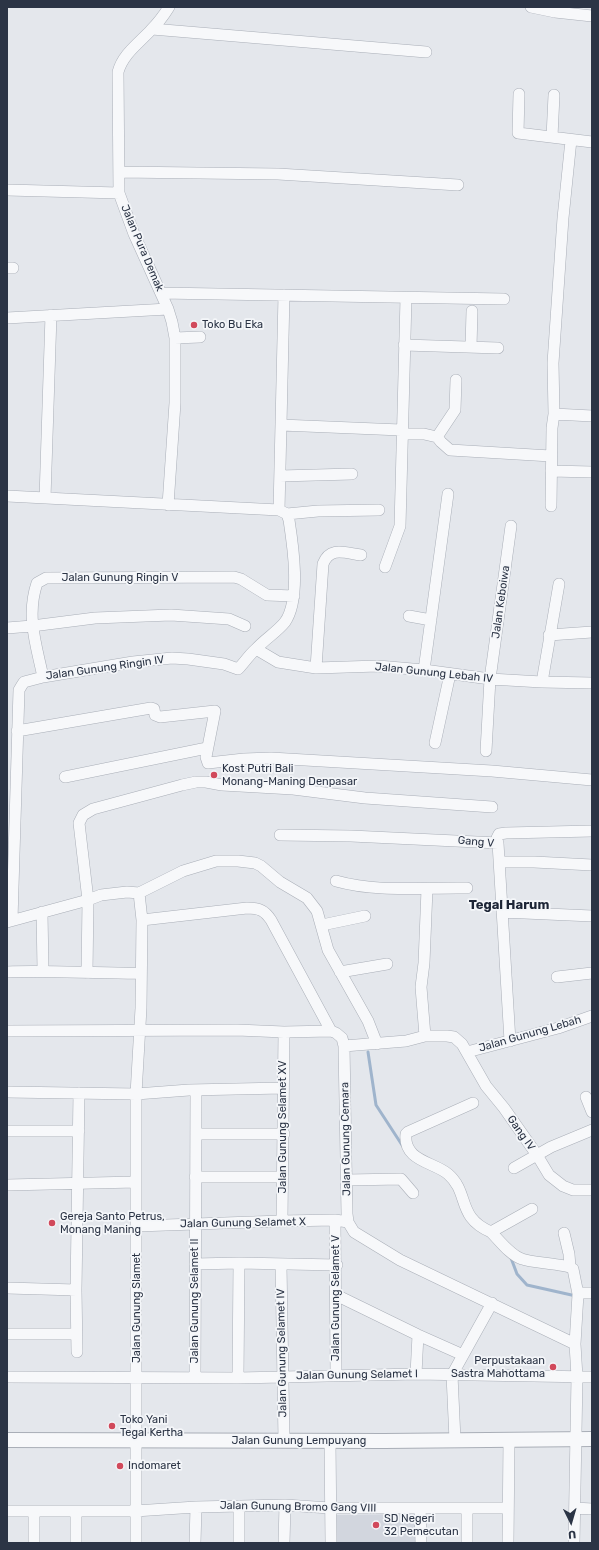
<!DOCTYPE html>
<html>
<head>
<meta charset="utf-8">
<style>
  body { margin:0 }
  #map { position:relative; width:599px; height:1550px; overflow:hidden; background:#e4e7ec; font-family:Rubik,sans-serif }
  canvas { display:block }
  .frame { position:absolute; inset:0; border:8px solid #2b3445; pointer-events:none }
  .north { position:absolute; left:551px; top:1502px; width:40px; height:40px; -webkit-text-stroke:3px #f4f6f9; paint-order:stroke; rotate:175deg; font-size:11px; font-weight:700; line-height:16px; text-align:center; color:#2b3445 }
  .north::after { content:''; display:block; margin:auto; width:14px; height:18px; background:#2b3445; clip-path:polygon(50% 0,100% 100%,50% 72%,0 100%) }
</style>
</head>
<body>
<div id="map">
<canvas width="599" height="1550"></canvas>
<div class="frame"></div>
<div class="north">U</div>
</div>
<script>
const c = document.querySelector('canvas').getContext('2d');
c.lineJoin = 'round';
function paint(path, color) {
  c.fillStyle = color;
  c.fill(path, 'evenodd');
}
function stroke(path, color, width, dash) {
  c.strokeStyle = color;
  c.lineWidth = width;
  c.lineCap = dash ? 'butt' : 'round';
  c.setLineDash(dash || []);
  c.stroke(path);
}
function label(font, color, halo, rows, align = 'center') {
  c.font = font + ' Rubik,sans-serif';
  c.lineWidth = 3.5;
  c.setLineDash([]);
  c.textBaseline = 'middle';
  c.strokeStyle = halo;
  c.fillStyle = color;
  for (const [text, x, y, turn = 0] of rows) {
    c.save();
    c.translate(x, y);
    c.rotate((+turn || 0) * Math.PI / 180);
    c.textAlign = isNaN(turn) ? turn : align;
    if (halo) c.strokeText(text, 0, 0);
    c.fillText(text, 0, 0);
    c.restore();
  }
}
const built = new Path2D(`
  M414,1514L417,1520L419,1543H334V1515Z`);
const stream = new Path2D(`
  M368,1052L376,1105L402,1145
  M511,1258L517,1274L527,1285L576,1296`);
const minor = new Path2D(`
  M531,7L555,12L592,16
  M152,29L426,52
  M519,94L518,133L592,142
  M552,137L554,95
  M119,172L278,174L458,185
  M7,190L119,193
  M7,268H13
  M161,293L504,299
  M7,318L168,309
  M175,338L200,337
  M404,345L498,348
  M471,347L472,311
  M554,414L592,416
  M281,425L401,430
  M402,434H424L437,437
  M437,437L441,442L450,450L551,456
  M437,437L455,410L456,380
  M551,471L592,472
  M280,476L352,474
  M7,496L279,510L287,514L289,520C293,546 301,599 285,622C277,632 265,639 256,649C249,655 244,663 238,669L224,664L188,659L172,658L133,662L43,677L24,682L22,685L19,690L12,920
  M45,498L51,315
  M168,505L175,403V338L172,322L168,309L134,234L119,193L118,72C123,54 138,44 151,30C158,23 164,15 169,7
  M551,506L552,428L554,414L553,363L563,218L571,140
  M279,510L284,295
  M287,514L318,511L379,510
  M385,567L400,526L406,298
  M409,616L431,620
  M7,628L32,626L95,618L171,615L229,619L245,626
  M549,635L592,632
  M256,649L278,662L316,668L378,666L424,670L490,679L542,682L592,683
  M316,668L323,564C330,546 345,553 361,555
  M424,670L448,494
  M43,677C36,644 26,616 37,583L46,578L234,577L241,579L267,595L294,596
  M542,682L559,584
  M17,731L151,708L154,709L155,715L160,717L215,711L206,757L208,763L244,759L271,758L492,771L592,780
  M435,743L450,674
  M486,751L490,679L511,526
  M65,777L207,748
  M280,835L351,836L498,843L510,1041
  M497,842V838L499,834L506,833L592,831
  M500,862H534L592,865
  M336,881C379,893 423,887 467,888
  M42,912L43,970
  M502,912L592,916
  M142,920L247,908C260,908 265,911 271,920L331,1031
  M7,922L88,900L101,895L127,892L139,893L183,871L216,861H238L255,863L261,866L280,882L307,898L317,911L328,950L368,1021L377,1044
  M322,925L365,916
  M7,972C52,970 96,974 141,973
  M340,972L387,964
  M87,973L88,900L79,823L83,815L93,809L182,785L196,782H206L222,785L293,789L365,798L492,807
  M557,977L592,973
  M7,1031L237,1030L284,1032L331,1031L336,1033L342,1038L344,1046L347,1214L348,1222L354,1232L400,1260L575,1344L577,1377L574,1543
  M425,1036L421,987L424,963L427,889
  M344,1046L406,1041L425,1036H447L454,1037L462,1044L486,1086L504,1108L537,1155L549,1175L563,1186L573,1190H592
  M467,1052L558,1028L592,1016
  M7,1092L136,1094L189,1090L283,1088
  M586,1097L592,1112
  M473,1103L408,1132L406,1134C403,1161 434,1162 448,1174C470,1193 456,1217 491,1232
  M7,1131H79
  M196,1134H284
  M514,1168L551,1147L592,1130
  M195,1177H283
  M347,1180L401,1179L413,1193
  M7,1185L136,1182
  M532,1209L491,1232C500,1241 510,1255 522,1259C532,1263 568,1264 573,1269L578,1294L575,1344
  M335,1220L336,1375
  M282,1221L284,1032
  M137,1226L282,1221L335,1220L348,1222
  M564,1233L569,1254L570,1267
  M195,1264L239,1263L337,1265
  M281,1265L284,1440
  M7,1288L76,1290
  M578,1293H592
  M336,1295L418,1335L463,1355
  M7,1334H76
  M77,1352L76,1290L79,1093
  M416,1374L418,1335
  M7,1377L238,1378L416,1374L592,1377
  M195,1378L196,1090
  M238,1378L239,1263
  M455,1440L452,1375L492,1303
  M330,1441L331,1543
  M239,1506V1543
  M420,1508L421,1543
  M467,1508V1543
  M575,1508L592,1509
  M7,1511H135L196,1507L285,1505L330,1508H508
  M34,1511V1543
  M76,1543V1511
  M136,1543V1094L141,1008L142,920L139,893
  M195,1543L196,1507
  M284,1543L285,1505
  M508,1543L509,1440`);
const tertiary = new Path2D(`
  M7,1440L384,1441L592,1439`);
const markers = [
  [194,325,4,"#d1495b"],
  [214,775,4,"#d1495b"],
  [52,1223,4,"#d1495b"],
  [553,1367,4,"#d1495b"],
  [112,1426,4,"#d1495b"],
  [120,1466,4,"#d1495b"],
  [376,1525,4,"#d1495b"]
];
const streetNames = [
  ["Jalan Pura Demak",142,248,67],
  ["Jalan Gunung Ringin V",120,578],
  ["Jalan Keboiwa",501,602,-82],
  ["Jalan Gunung Ringin IV",105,668,-8],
  ["Jalan Gunung Lebah IV",434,673,6],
  ["Gang V",476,842,5],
  ["Jalan Gunung Lebah",530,1034,-16],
  ["Jalan Gunung Selamet XV",283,1127,-90],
  ["Gang IV",521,1133,55],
  ["Jalan Gunung Cemara",346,1139,-91],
  ["Jalan Gunung Selamet X",243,1223,-1],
  ["Jalan Gunung Selamet V",336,1298,-90],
  ["Jalan Gunung Selamet II",195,1301,-90],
  ["Jalan Gunung Slamet",137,1308,-90],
  ["Jalan Gunung Selamet IV",282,1353,-91],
  ["Jalan Gunung Selamet I",357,1375,-1],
  ["Jalan Gunung Lempuyang",299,1441],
  ["Jalan Gunung Bromo Gang VIII",298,1507,1]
];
const poiNames = [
  ["Toko Bu Eka",202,325],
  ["Kost Putri Bali",222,769],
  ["Monang-Maning Denpasar",222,782],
  ["Gereja Santo Petrus,",60,1217],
  ["Monang Maning",60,1230],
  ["Perpustakaan",545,1361,"right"],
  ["Sastra Mahottama",545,1374,"right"],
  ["Toko Yani",120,1420],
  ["Tegal Kertha",120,1433],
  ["Indomaret",128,1466],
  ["SD Negeri",384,1519],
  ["32 Pemecutan",384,1532]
];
const quarterNames = [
  ["Tegal Harum",509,905]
];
paint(built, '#d2d6de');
stroke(stream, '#9fb4cc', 3);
stroke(minor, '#a9aeb7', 12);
stroke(tertiary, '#a9aeb7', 16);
stroke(minor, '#f7f8fa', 11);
stroke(tertiary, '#f7f8fa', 14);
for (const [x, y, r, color] of markers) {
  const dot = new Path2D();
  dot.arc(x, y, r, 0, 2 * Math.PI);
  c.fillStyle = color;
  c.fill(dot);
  stroke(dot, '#f4f6f9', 1.5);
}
label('11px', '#2b3445', '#f4f6f9', streetNames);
label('11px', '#2b3445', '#f4f6f9', poiNames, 'left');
label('bold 13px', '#1d2536', '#f4f6f9', quarterNames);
</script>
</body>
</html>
